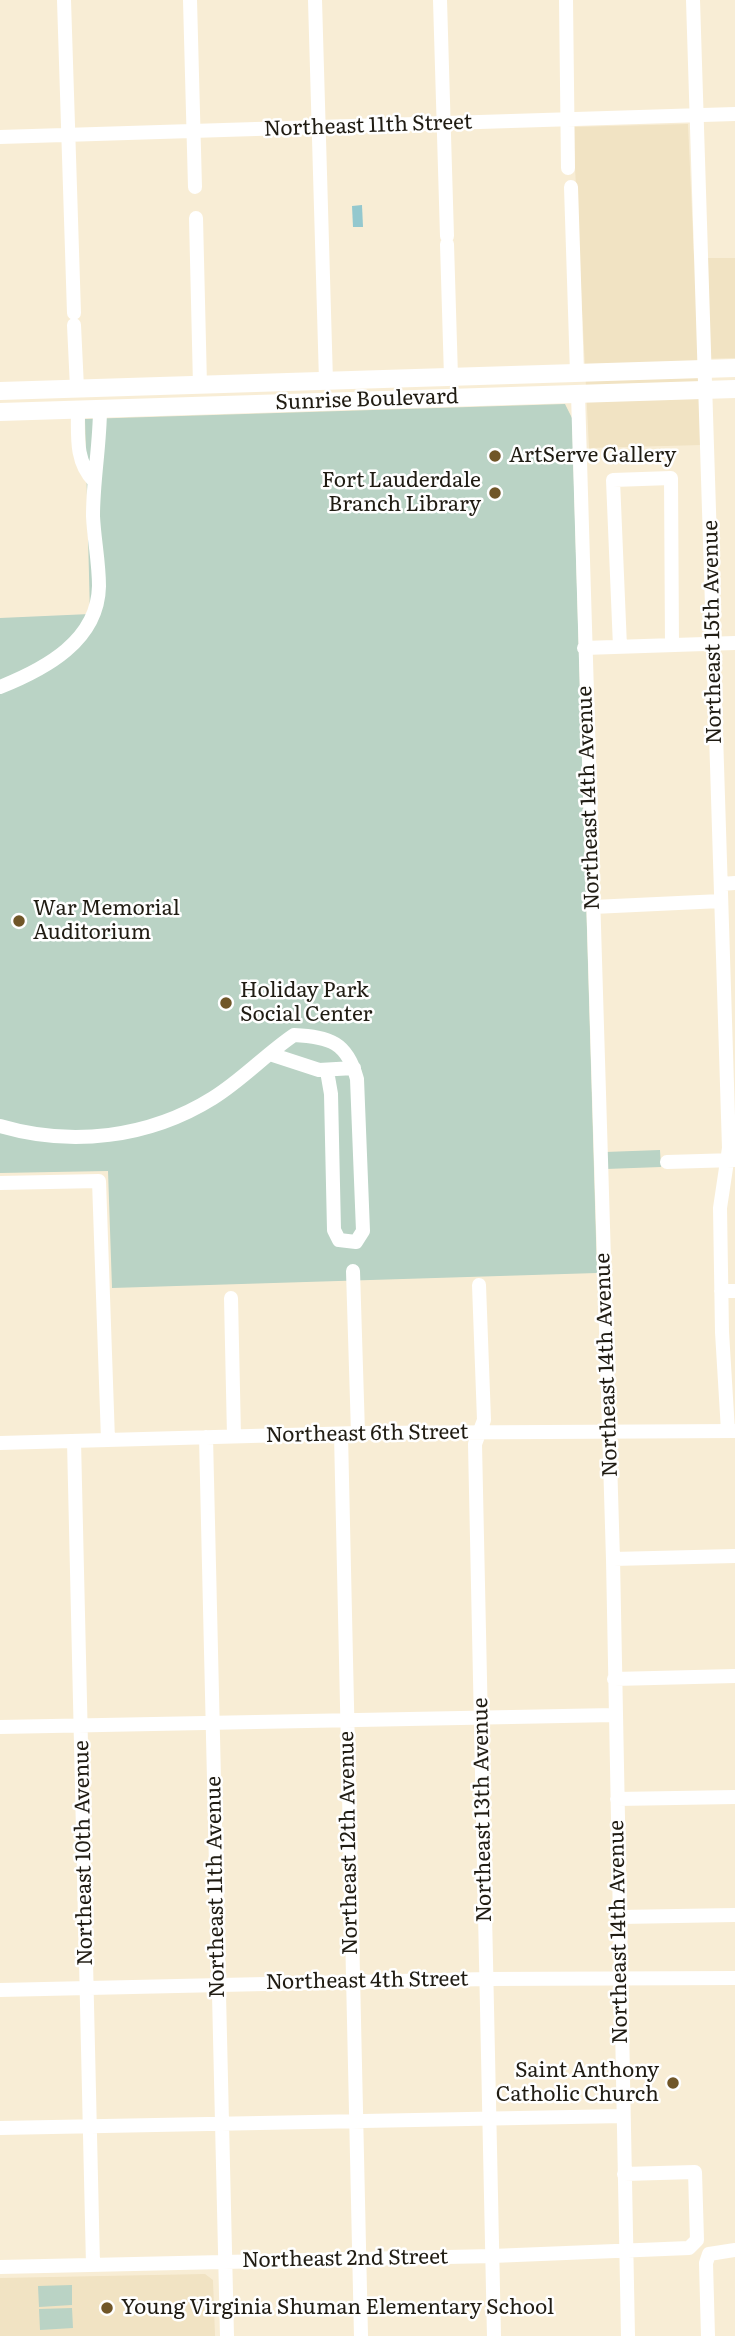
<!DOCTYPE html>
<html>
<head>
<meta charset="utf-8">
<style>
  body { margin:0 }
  canvas { display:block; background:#f8edd5 }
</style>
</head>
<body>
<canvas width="735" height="2336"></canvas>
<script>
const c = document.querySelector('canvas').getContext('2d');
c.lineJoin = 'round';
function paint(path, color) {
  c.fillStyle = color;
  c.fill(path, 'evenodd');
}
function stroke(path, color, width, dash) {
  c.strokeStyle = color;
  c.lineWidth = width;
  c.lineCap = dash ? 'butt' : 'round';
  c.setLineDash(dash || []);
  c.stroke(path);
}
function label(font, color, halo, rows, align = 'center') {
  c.font = font + ' Literata,serif';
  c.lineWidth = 5;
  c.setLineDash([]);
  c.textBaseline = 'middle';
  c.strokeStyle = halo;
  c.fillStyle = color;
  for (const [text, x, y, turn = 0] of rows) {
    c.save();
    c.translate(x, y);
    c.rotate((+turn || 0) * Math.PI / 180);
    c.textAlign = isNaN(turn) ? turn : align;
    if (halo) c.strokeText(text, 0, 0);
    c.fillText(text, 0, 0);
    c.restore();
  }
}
const built = new Path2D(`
  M688,124L694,258H735V358L698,359L703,445L589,448L573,127Z
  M205,2274L213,2280L215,2336H0V2278Z`);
const green = new Path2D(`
  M565,404L572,418L597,1273L112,1288L108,1171L0,1173V618L90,614L85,419Z
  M660,1150L661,1167L606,1169L605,1152Z
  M72,2285V2305L39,2307L38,2286Z
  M72,2308L73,2328L40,2330L39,2309Z`);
const water = new Path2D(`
  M362,205L363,227H353L352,206Z`);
const minor = new Path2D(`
  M64,0L74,313
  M190,0L195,187
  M315,0L326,381
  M440,0L447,236
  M566,0L568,168
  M693,0L729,1148L720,1208L722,1332L728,1431
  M0,137L735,114
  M571,187L577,373
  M196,218L200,385
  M447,244L451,377
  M74,325L77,388
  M578,394L613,1559L628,2336
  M78,409C78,435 75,462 94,481
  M620,647L613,480L671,478L672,644
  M584,648L735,643
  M0,687C45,669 98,641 99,586C99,562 94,539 93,516C93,479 100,445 100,408
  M721,884L735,883
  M593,907L721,901
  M270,1054L319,1070L354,1068
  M0,1126C71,1147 149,1138 213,1098C242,1080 266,1054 294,1035C330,1037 347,1042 357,1079L363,1231L356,1242L339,1240L334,1230L331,1094L327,1071
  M667,1162L735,1160
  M0,1183L99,1181L108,1440
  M353,1271L358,1433
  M479,1285L484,1420L475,1444L494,2336
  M721,1291H735
  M231,1298L234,1436
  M341,1434L361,2336
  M206,1437L227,2336
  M74,1441L93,2265
  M0,1443L358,1433L735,1431
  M613,1559L735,1556
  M614,1679L735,1676
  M0,1727L614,1715
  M617,1799L735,1797
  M620,1917L735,1915
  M0,1990L487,1979L735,1978
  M0,2128L623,2116
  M0,2267L492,2256L689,2248L697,2240L695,2172L624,2174
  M708,2336L706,2263L709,2254L735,2250`);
const major = new Path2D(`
  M0,391L735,368
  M0,412L735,389`);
const markers = [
  [495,456,7,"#705628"],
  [495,493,7,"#705628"],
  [19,921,7,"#705628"],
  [226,1003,7,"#705628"],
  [673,2083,7,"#705628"],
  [107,2308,7,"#705628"]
];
const streetNames = [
  ["Northeast 11th Street",368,126,-2],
  ["Sunrise Boulevard",367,400,-2],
  ["Northeast 15th Avenue",713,632,-91],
  ["Northeast 14th Avenue",589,798,-92],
  ["Northeast 14th Avenue",607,1365,-92],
  ["Northeast 6th Street",367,1434,-1],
  ["Northeast 13th Avenue",483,1810,-91],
  ["Northeast 12th Avenue",349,1843,-91],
  ["Northeast 10th Avenue",84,1853,-91],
  ["Northeast 11th Avenue",216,1887,-91],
  ["Northeast 14th Avenue",619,1932,-91],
  ["Northeast 4th Street",367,1981,-1],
  ["Northeast 2nd Street",345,2259,-1]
];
const poiNames = [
  ["ArtServe Gallery",509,456],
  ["Fort Lauderdale",481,481,"right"],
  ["Branch Library",481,505,"right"],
  ["War Memorial",33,909],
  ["Auditorium",33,933],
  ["Holiday Park",240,991],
  ["Social Center",240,1015],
  ["Saint Anthony",659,2071,"right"],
  ["Catholic Church",659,2095,"right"],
  ["Young Virginia Shuman Elementary School",121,2308]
];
paint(built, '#f1e3c3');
paint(green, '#bad3c5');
paint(water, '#94c8ce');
stroke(minor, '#fff', 14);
stroke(major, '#fff', 18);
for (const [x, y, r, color] of markers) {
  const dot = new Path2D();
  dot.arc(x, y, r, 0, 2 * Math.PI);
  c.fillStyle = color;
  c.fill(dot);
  stroke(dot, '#fff', 2.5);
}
label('21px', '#201c13', '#fff', streetNames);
label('21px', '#201c13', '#fff', poiNames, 'left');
</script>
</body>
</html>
